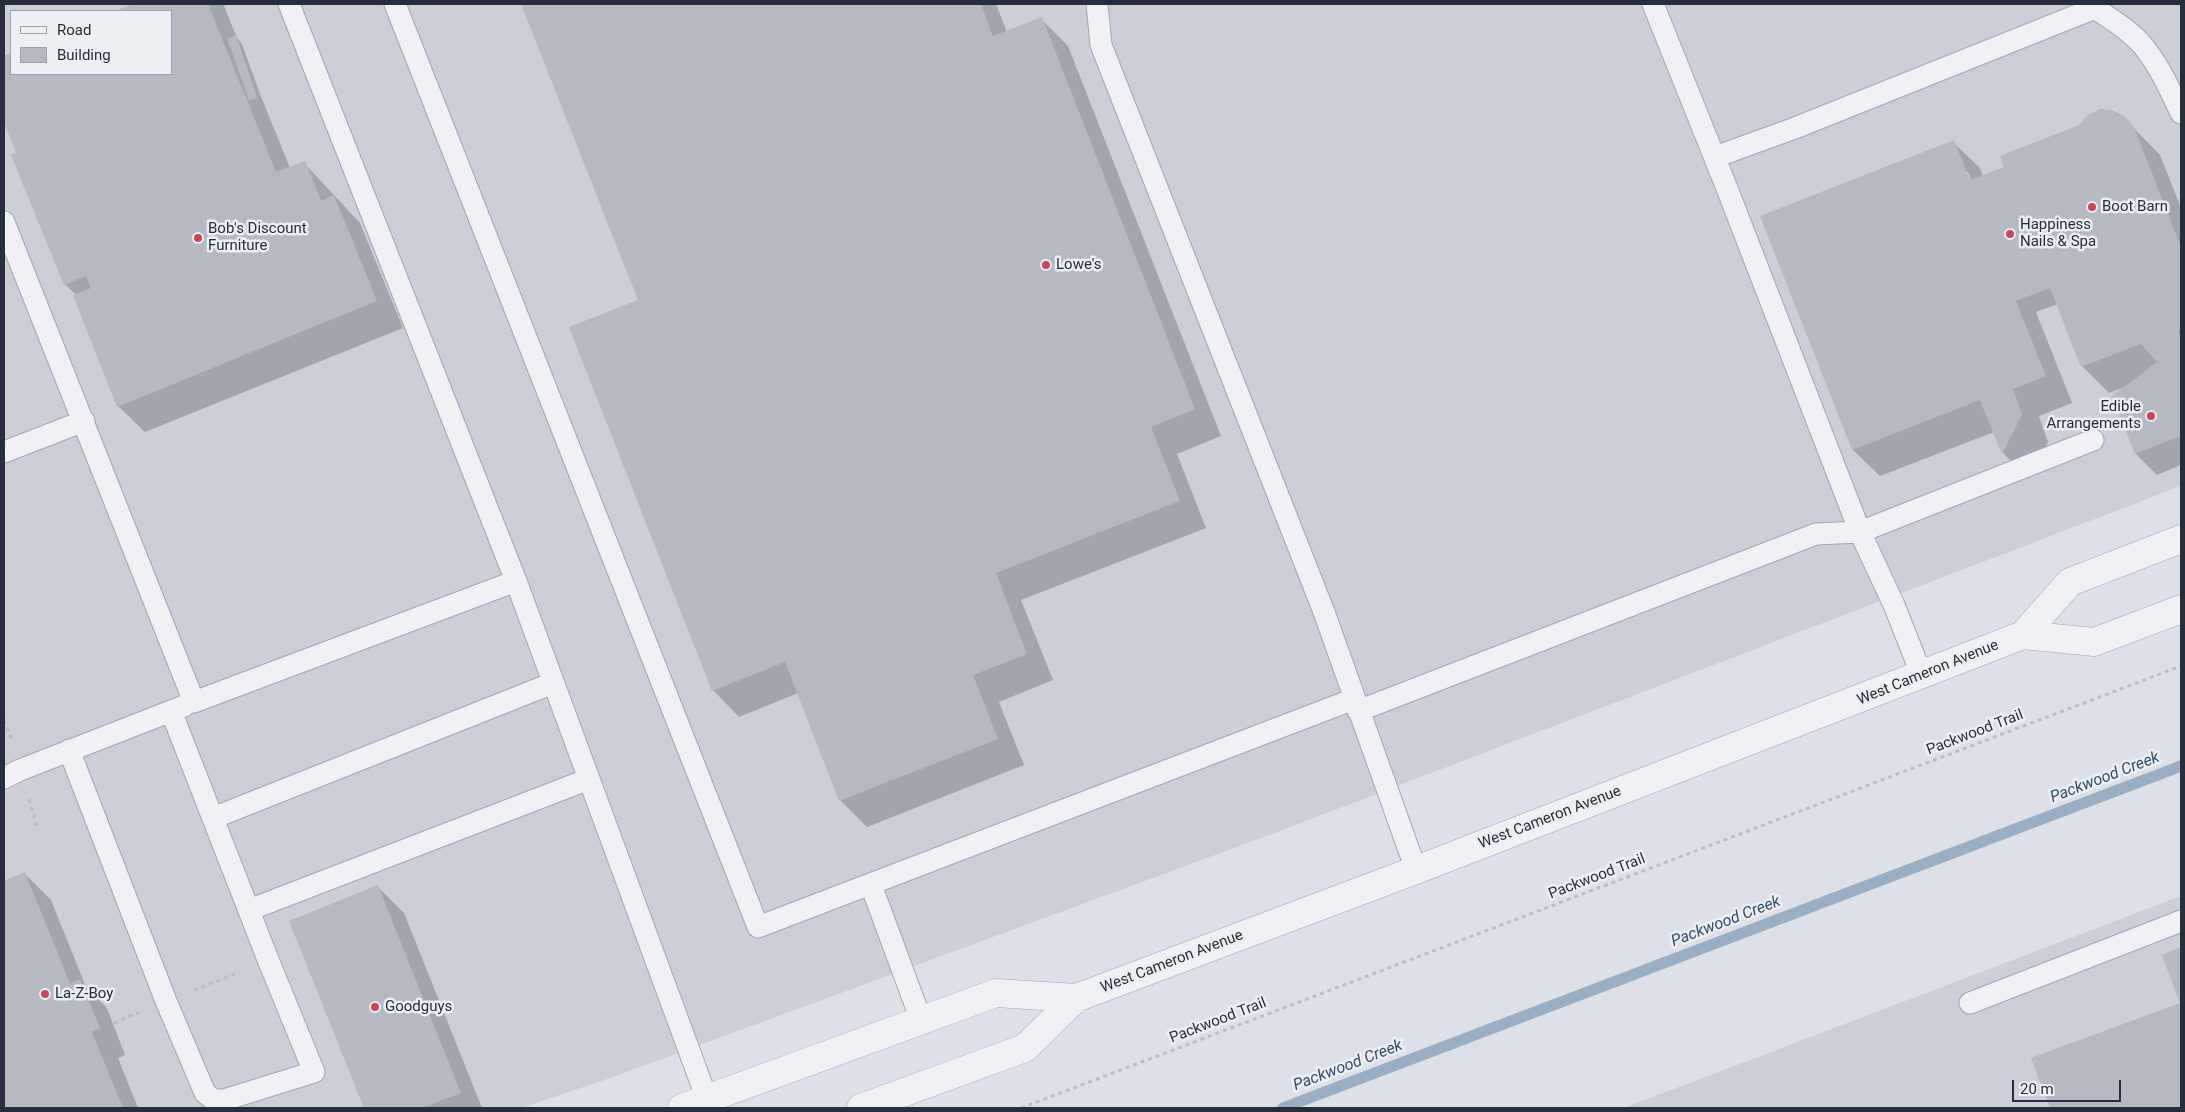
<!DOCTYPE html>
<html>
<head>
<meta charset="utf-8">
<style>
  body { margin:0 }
  #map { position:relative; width:2185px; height:1112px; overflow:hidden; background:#dde0e6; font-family:Roboto,sans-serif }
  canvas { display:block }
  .frame { position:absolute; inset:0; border:5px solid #272e3b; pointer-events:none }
  .legend { position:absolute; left:10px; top:10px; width:162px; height:65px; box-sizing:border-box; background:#eceff3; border:1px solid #9da2a9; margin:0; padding:6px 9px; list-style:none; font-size:15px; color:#272e3b }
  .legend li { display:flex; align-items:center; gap:10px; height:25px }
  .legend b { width:25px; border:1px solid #9da2a9 }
  .scale { position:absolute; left:2012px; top:1080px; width:109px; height:22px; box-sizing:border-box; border:2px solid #272e3b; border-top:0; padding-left:6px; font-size:15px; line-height:18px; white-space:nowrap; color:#272e3b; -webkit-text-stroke:4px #eceff3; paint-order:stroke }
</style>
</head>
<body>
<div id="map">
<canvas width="2185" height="1112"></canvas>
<div class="frame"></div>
<ul class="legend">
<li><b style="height:6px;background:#eff1f4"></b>Road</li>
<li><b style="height:14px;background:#b4b9c2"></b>Building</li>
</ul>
<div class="scale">20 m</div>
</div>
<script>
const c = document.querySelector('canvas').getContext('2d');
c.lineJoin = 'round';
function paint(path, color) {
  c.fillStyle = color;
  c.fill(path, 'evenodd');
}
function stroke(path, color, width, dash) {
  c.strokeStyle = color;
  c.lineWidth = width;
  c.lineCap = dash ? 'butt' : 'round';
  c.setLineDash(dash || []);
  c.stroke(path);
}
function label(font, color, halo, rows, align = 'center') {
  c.font = font + ' Roboto,sans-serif';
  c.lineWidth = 5;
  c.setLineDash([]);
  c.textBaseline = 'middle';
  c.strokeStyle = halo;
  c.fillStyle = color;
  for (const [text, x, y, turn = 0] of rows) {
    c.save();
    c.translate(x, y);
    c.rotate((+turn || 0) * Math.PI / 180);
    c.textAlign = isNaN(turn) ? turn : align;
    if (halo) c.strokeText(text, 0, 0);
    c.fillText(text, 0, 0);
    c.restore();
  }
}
const built = new Path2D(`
  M4,4H2181V486L1264,837L613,1077L521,1108H4ZM11,11H171V74H11Z
  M2181,896V1108H1624Z`);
const shadow = new Path2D(`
  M136,4H222L224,6L237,38L242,44L260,94L290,168L304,163L360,223L403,328L145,432L118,406L76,295L65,284L4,119V57L11,54V74H171V11H118Z
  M523,4H996L1007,32L1041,19L1068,46L1221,436L1177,454L1206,528L1021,600L1053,680L999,702L1024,765L867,827L840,800L798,693L739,717L713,690L639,300Z
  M2123,117L2160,155L2181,208V465L2157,475L2136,454L2114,396L2125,387L2109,393L2082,366L2058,304L2036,312L2072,403L2039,416L2048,442L2029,479L2003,453L1994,432L1880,476L1853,450L1762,217L1953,142L1980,168L1983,176ZM1965,172H1968L1988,225Z
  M25,874L51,900L86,987L107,1008L125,1055L118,1058L138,1108H4V882Z
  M378,887L404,913L482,1108H365L290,922Z
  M2181,949V1003L2163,955Z
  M2181,1004V1108H2051L2033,1059Z`);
const stream = new Path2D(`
  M1283,1108L2181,766`);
const building = new Path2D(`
  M133,4H208L276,172L305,161L321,201L334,195L377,301L117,407L73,295L91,288L86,276L64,285L11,155L16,153L4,122V56L11,53V74H171V11H115Z
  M521,4H981L993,36L1042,17L1195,409L1151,427L1180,501L996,573L1027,654L973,675L998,739L839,801L785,662L712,691L569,327L638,300Z
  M236,35L257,98L249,101L227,38Z
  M2100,109L2112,110L2124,116L2134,127L2181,247V330L2178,331L2181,340V436L2135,454L2112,396L2157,362L2141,344L2081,367L2050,288L2016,301L2046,376L2013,389L2022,415L2002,454L1980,400L1852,450L1760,216L1954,140L1970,180L2004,167L2000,156L2079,125L2088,115Z
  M25,872L70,983L80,979L100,1028L92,1032L123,1108H4V881Z
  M378,885L461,1093L422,1108H364L289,921Z
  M2181,947V1108H2050L2031,1058L2180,1003L2162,955Z`);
const path = new Path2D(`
  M4,720L12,741
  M29,799L38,830
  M194,990L240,972
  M114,1023L139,1012
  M1021,1108L2181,666`);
const service = new Path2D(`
  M289,4L516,581
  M395,4L758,927L1354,699
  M1097,4L1101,45L1324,612L1416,870
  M1653,4L1728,191L1860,532L1894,605L1922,676
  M2094,4L2095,8C2112,20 2131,31 2144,47C2160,67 2170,90 2181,113
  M1715,157L1795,128L2095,8
  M4,222L194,702L516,581L707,1099
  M4,452L84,421
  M1358,711L1816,534L1860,532L2093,440
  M69,750L166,1001L205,1093L214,1100H224L314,1072L269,962L171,711
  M4,778L20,770L184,706
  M213,818L553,683
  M871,885L921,1020
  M249,910L589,779
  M1970,1003L2181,921`);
const tertiary = new Path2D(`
  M2023,635L2094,642L2181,609
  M682,1108L996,993L1076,998L1416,870L2023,635L2070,582L2181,539
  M861,1108L1025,1048L1076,998`);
const markers = [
  [2092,207,5,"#c4495b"],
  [2010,234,5,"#c4495b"],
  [198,238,5,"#c4495b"],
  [1046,265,5,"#c4495b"],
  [2151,416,5,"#c4495b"],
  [45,994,5,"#c4495b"],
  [375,1007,5,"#c4495b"]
];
const poiNames = [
  ["Boot Barn",2102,207],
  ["Happiness",2020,225],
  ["Nails & Spa",2020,242],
  ["Bob's Discount",208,229],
  ["Furniture",208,246],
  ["Lowe's",1056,265],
  ["Edible",2141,407,"right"],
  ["Arrangements",2141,424,"right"],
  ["La-Z-Boy",55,994],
  ["Goodguys",385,1007]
];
const streetNames = [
  ["West Cameron Avenue",1928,673,-22],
  ["Packwood Trail",1975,733,-21],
  ["West Cameron Avenue",1550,818,-21],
  ["Packwood Trail",1597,877,-21],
  ["West Cameron Avenue",1172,962,-21],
  ["Packwood Trail",1218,1021,-21]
];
const waterNames = [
  ["Packwood Creek",2105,778,-21],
  ["Packwood Creek",1726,922,-21],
  ["Packwood Creek",1348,1066,-21]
];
paint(built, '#cbcfd7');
paint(shadow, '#0003');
stroke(stream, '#9aaec4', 11);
paint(building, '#b4b9c2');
stroke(service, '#a3a7af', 23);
stroke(tertiary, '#a3a7af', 29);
stroke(path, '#bbbec4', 3, [4, 4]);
stroke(service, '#eff1f4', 21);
stroke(tertiary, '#eff1f4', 28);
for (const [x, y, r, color] of markers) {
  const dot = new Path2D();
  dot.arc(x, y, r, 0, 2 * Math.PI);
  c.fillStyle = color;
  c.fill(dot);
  stroke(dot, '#eceff3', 2);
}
label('15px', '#272e3b', '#eceff3', poiNames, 'left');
label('15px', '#272e3b', '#eceff3', streetNames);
label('italic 16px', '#354d6c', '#eceff3', waterNames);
</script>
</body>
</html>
